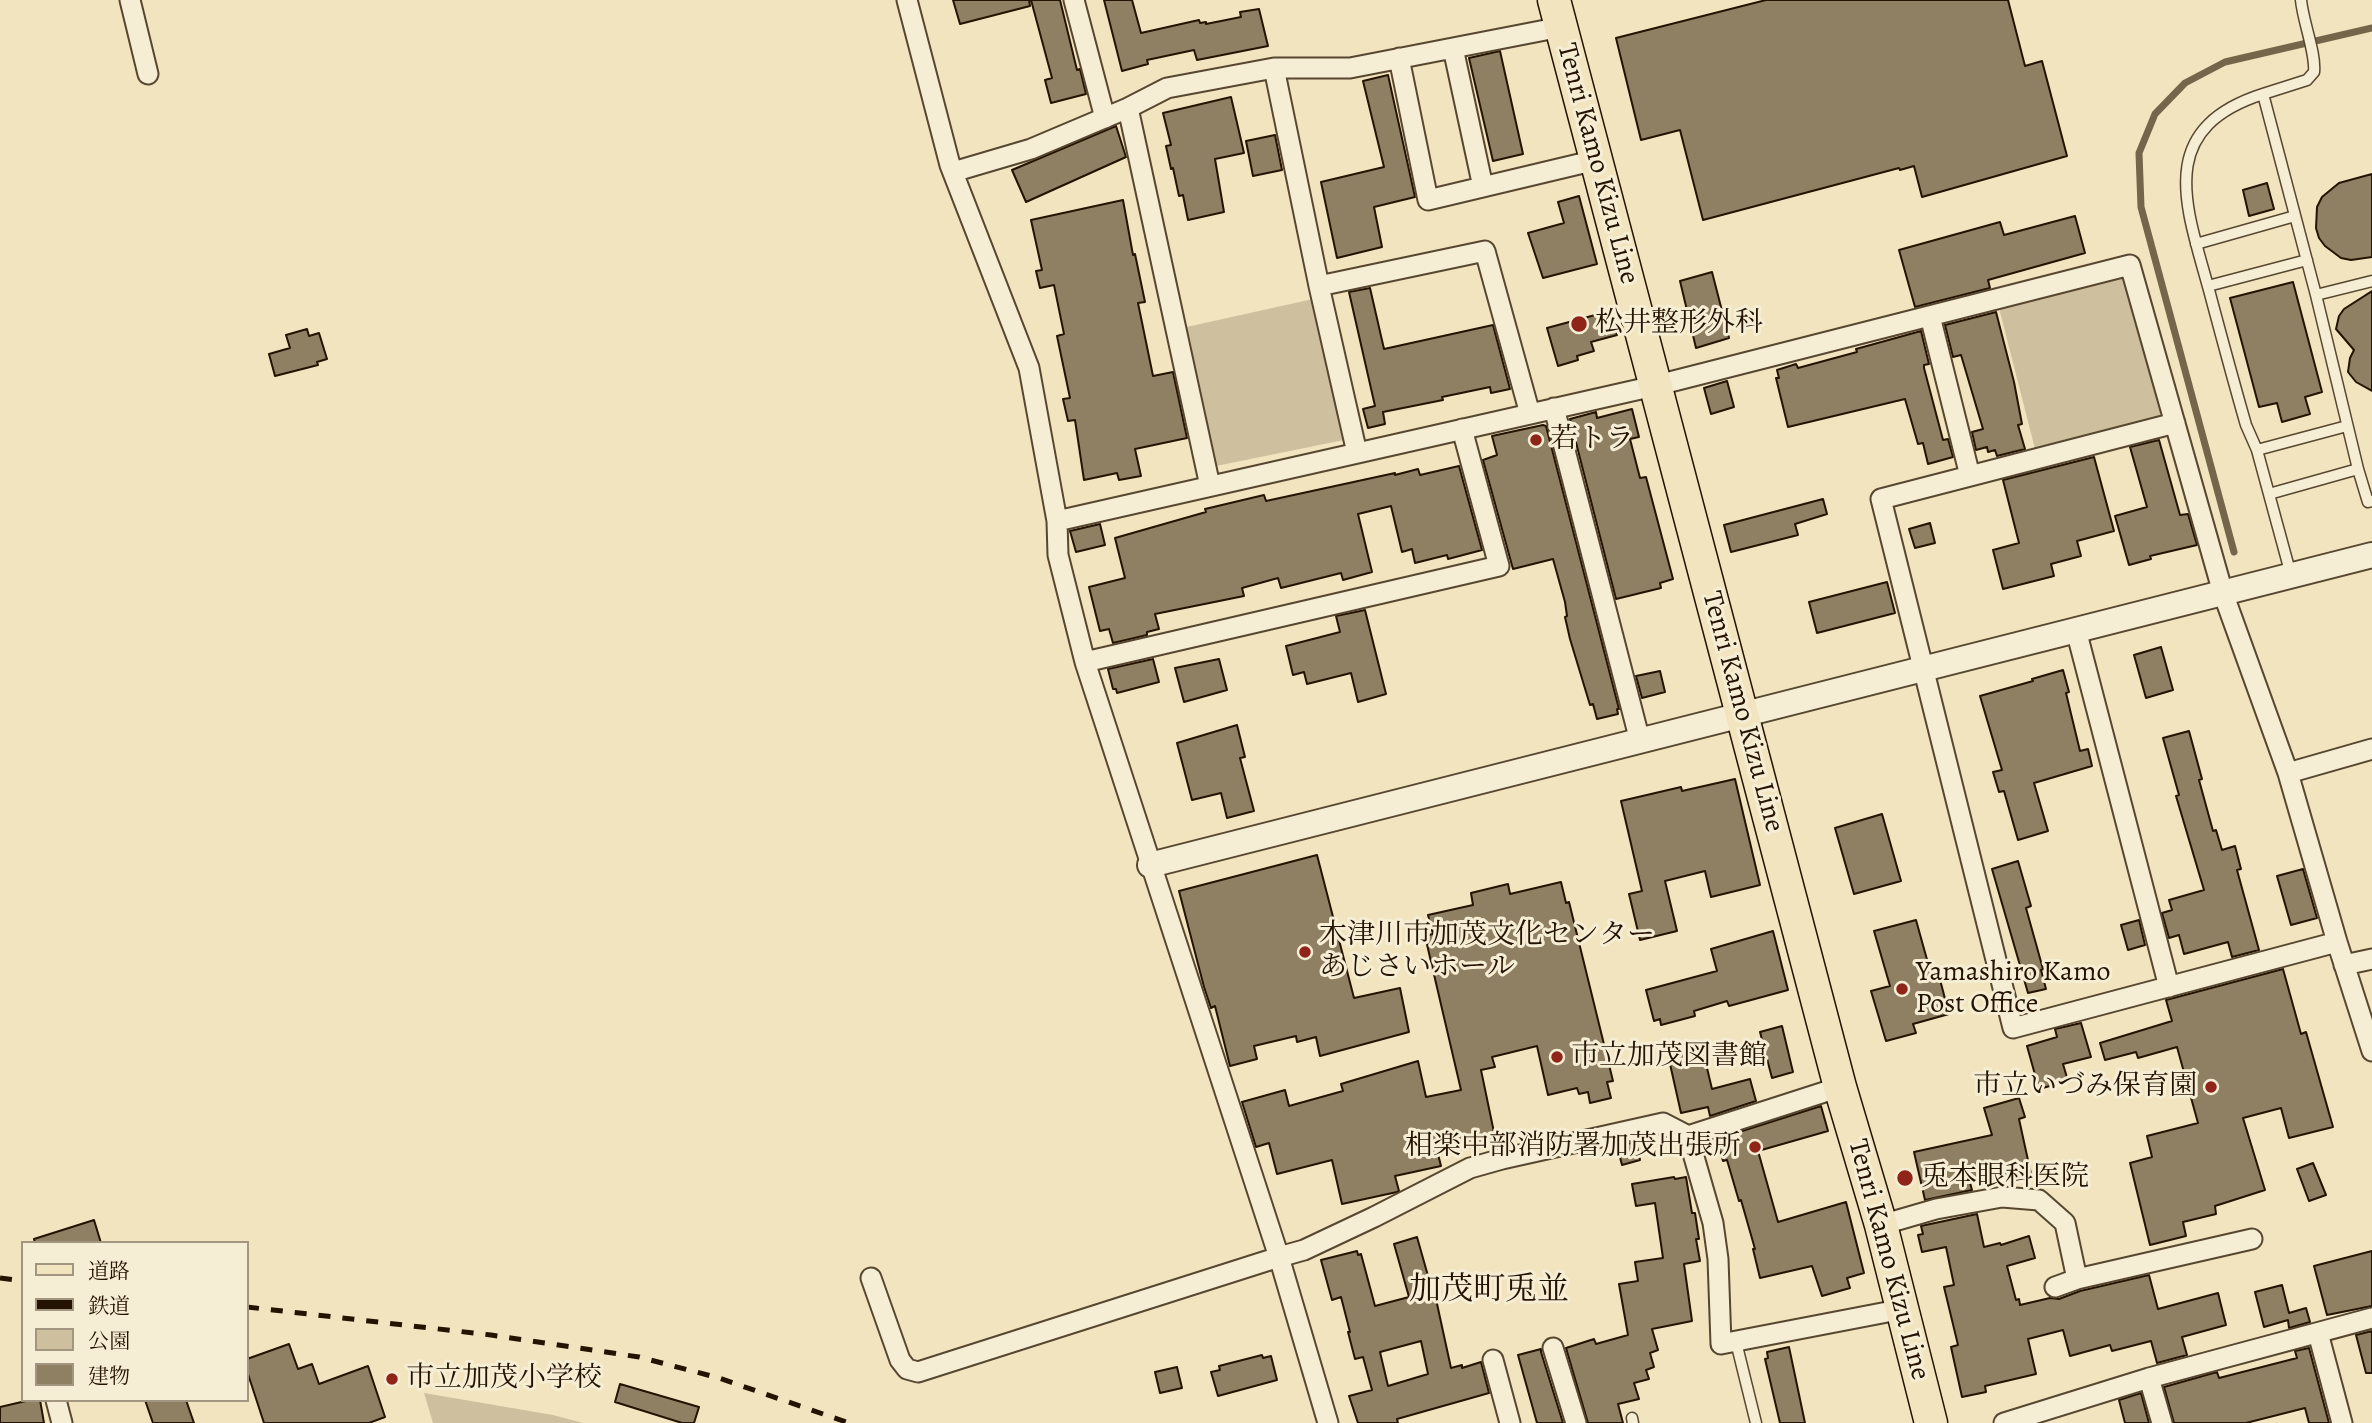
<!DOCTYPE html>
<html>
<head>
<meta charset="utf-8">
<style>
  body { margin:0 }
  #map { position:relative; width:2372px; height:1423px; overflow:hidden; background:#f1e4be; font-family:Alegreya,"Noto Serif JP",serif }
  canvas { display:block }
  .legend { position:absolute; left:21px; top:1241px; width:228px; height:161px; box-sizing:border-box; background:#f6edd5; border:2px solid #a29680; margin:0; padding:9px 12px; list-style:none; font-size:21px; color:#241300 }
  .legend li { display:flex; align-items:center; gap:14px; height:35px }
  .legend b { width:35px; border:2px solid #a29680 }
</style>
</head>
<body>
<div id="map">
<canvas width="2372" height="1423"></canvas>
<ul class="legend">
<li><b style="height:9px;background:#f1e4be"></b>道路</li>
<li><b style="height:9px;background:#241300"></b>鉄道</li>
<li><b style="height:19px;background:#cec09e"></b>公園</li>
<li><b style="height:19px;background:#8f8063"></b>建物</li>
</ul>
</div>
<script>
const c = document.querySelector('canvas').getContext('2d');
c.lineJoin = 'round';
function paint(path, color) {
  c.fillStyle = color;
  c.fill(path, 'evenodd');
}
function stroke(path, color, width, dash) {
  c.strokeStyle = color;
  c.lineWidth = width;
  c.lineCap = dash ? 'butt' : 'round';
  c.setLineDash(dash || []);
  c.stroke(path);
}
function label(font, color, halo, rows, align = 'center') {
  c.font = font + ' Alegreya,"Noto Serif JP",serif';
  c.lineWidth = 6;
  c.setLineDash([]);
  c.textBaseline = 'middle';
  c.strokeStyle = halo;
  c.fillStyle = color;
  for (const [text, x, y, turn = 0] of rows) {
    c.save();
    c.translate(x, y);
    c.rotate((+turn || 0) * Math.PI / 180);
    c.textAlign = isNaN(turn) ? turn : align;
    if (halo) c.strokeText(text, 0, 0);
    c.fillText(text, 0, 0);
    c.restore();
  }
}
const green = new Path2D(`
  M2116,279H2124L2128,282L2162,413L2159,416L2035,449L1999,308Z
  M1313,299L1344,440L1211,467L1182,328Z
  M424,1393L553,1415L583,1423H433Z`);
const stream = new Path2D(`
  M2234,552L2141,207L2139,153L2155,114L2185,83L2225,62L2372,28`);
const building = new Path2D(`
  M953,0H1029L1030,6L960,24Z
  M1031,0H1060L1077,70L1080,69L1086,94L1051,103L1045,80L1052,78Z
  M1104,0H1132L1141,33L1199,20L1200,23L1206,22V24L1241,17L1240,12L1259,9L1268,46L1197,60L1194,50L1147,60L1148,64L1122,71Z
  M1766,0H2008L2025,66L2042,61L2067,156L1922,197L1914,166L1900,170L1899,168L1703,220L1680,130L1641,140L1616,38Z
  M1500,51L1523,154L1493,161L1469,58Z
  M1388,75L1415,197L1374,207L1382,247L1337,258L1321,182L1384,167L1363,81Z
  M1231,97L1244,153L1215,159L1224,212L1188,220L1183,195L1179,196L1173,168L1171,169L1166,146L1171,145L1163,113Z
  M1116,126L1126,157L1026,202L1012,170Z
  M1275,135L1282,170L1253,176L1246,141Z
  M2372,174V257L2351,260L2341,258L2325,246L2319,238L2316,228L2317,207L2322,197L2339,183Z
  M2267,183L2274,209L2249,216L2243,190Z
  M1579,196L1597,264L1543,278L1528,233L1564,223L1558,202Z
  M1123,200L1133,255L1135,254L1145,302L1138,303L1153,376L1173,372L1187,438L1135,449L1141,476L1119,480L1117,473L1084,480L1075,420L1068,421L1063,399L1070,398L1057,336L1064,334L1054,285L1040,288L1036,271L1042,270L1031,220Z
  M2075,216L2085,253L1988,280L1990,288L1915,307L1899,250L2000,222L2004,235Z
  M1712,272L1729,338L1696,348L1680,281Z
  M2293,282L2322,392L2305,397L2310,414L2282,422L2277,403L2259,407L2230,298Z
  M1370,288L1384,349L1493,325L1510,389L1491,393L1490,387L1442,397L1443,400L1383,412L1385,424L1368,428L1363,409L1375,406L1349,292Z
  M2372,291V391L2356,382L2348,372L2350,358L2354,350L2336,329L2339,316L2344,309Z
  M1610,311L1617,335L1591,342L1594,351L1577,356L1578,360L1558,366L1547,328Z
  M1996,312L2014,382L2022,424L2018,425L2025,449L1997,456L1995,450L1988,452L1987,447L1976,450L1972,432L1983,429L1961,355L1953,357L1945,325Z
  M307,329L309,336L319,333L327,359L317,362L318,365L275,376L269,354L290,348L286,335Z
  M1921,331L1929,364L1924,365V368L1943,440L1948,439L1953,457L1928,464L1923,443L1918,444L1905,399L1788,427L1776,378H1779L1777,370L1796,364L1798,368L1857,352L1856,349Z
  M1727,381L1734,407L1711,414L1704,388Z
  M1632,409L1639,437L1630,439L1640,478L1646,477L1673,579L1660,583L1661,588L1616,599L1570,419L1596,412L1597,418Z
  M1543,425L1546,426L1619,709H1617L1618,714L1597,719L1593,704L1590,705L1570,639L1565,617L1567,616L1565,602L1553,559L1513,569L1483,460L1497,455L1492,436Z
  M2159,440L2180,515L2188,514L2197,545L2150,556L2151,559L2129,565L2115,516L2147,507L2130,447Z
  M2094,457L2114,531L2077,541L2081,556L2051,564L2054,576L2003,589L1993,550L2019,543L2003,480Z
  M1459,466L1482,550L1448,559L1447,555L1415,563L1412,549L1402,552L1391,506L1358,514L1372,572L1343,580L1341,573L1281,588L1278,578L1242,588L1244,596L1155,614L1159,629L1147,632V635L1113,643L1109,629L1100,631L1089,587L1125,578L1115,538L1206,512L1205,509L1264,495L1266,501L1395,473V475L1418,469L1420,475Z
  M1823,499L1827,514L1795,524L1798,535L1731,552L1724,525Z
  M1930,523L1935,543L1915,548L1909,529Z
  M1100,524L1105,545L1076,552L1070,531Z
  M1887,582L1895,613L1817,633L1809,602Z
  M1365,610L1386,694L1358,702L1351,673L1307,684L1304,672L1293,675L1286,646L1340,632L1336,616Z
  M2161,647L2173,690L2146,698L2134,655Z
  M1153,659L1159,682L1117,693L1116,689H1113L1108,669Z
  M1219,659L1227,690L1184,702L1175,668Z
  M2063,670L2069,692L2066,693L2080,751L2088,749L2092,766L2034,783L2048,831L2018,840L2004,791L1999,792L1993,772L2002,770L1980,696L2033,681L2032,679Z
  M1660,671L1665,692L1642,698L1636,676Z
  M1237,725L1245,757L1240,758L1254,811L1227,818L1221,793L1192,800L1177,743Z
  M2189,731L2202,779L2199,780L2213,831L2216,830L2222,850L2235,846L2241,869L2237,870L2259,950L2232,957L2228,942L2184,954L2179,935L2169,938L2162,913L2172,910L2169,900L2204,890L2176,796L2179,795L2163,738Z
  M1735,779L1760,885L1711,897L1705,871L1665,881L1677,931L1640,940L1629,894L1642,891L1621,801L1681,787L1682,791Z
  M1882,814L1901,881L1854,894L1835,828Z
  M1317,855L1354,998L1400,988L1409,1032L1320,1056L1316,1037L1297,1042L1296,1036L1254,1046L1257,1059L1230,1066L1215,1006L1211,1008L1204,987L1179,891Z
  M2018,861L2031,906L2026,908L2043,969L2041,970L2046,989L2028,993L1992,869Z
  M2303,869L2317,918L2291,925L2277,876Z
  M1561,882L1566,903L1569,902L1613,1081L1607,1082L1611,1098L1590,1103L1588,1092L1579,1094L1577,1088L1548,1095L1537,1046L1492,1057L1495,1067L1481,1070L1496,1142L1438,1154L1441,1166L1395,1176L1399,1191L1397,1192L1342,1204L1332,1160L1277,1174L1269,1143L1256,1147L1242,1102L1285,1090L1289,1106L1343,1091L1341,1084L1418,1061L1426,1097L1461,1090L1425,936L1433,934L1428,915L1473,905L1471,893L1508,884L1510,894Z
  M1916,920L1931,974L1938,972L1949,1014L1913,1024L1916,1033L1886,1041L1871,991L1890,986L1874,931Z
  M2139,920L2145,945L2128,950L2121,925Z
  M1773,931L1788,990L1729,1006L1727,1001L1694,1011L1695,1016L1661,1025L1660,1019L1654,1021L1646,990L1717,971L1711,949Z
  M2283,969L2301,1034L2306,1032L2333,1127L2289,1138L2281,1108L2243,1118L2265,1190L2215,1206L2216,1214L2183,1222L2186,1236L2150,1245L2130,1163L2152,1157L2147,1136L2198,1123L2177,1047L2138,1058L2136,1052L2105,1060L2100,1043L2172,1021L2166,1000Z
  M2081,1023L2091,1057L2063,1064L2068,1081L2039,1089L2027,1046L2057,1037L2055,1029Z
  M1782,1026L1793,1072L1772,1078L1760,1032Z
  M1702,1047L1712,1089L1750,1079L1756,1101L1710,1116L1708,1107L1681,1113L1668,1055Z
  M2019,1098L2025,1117L2019,1119L2031,1174L2007,1179L2005,1171L1969,1179L1972,1190L1925,1200L1914,1152L1992,1135L1984,1108Z
  M1821,1106L1828,1131L1758,1151L1778,1222L1846,1202L1864,1273L1847,1278L1850,1288L1822,1296L1812,1266L1760,1278L1753,1249H1755L1741,1200L1739,1201L1727,1160L1723,1161L1717,1139Z
  M1636,1142L1640,1160L1622,1165L1617,1146Z
  M2313,1163L2326,1195L2309,1201L2297,1169Z
  M1674,1177L1675,1179L1686,1177L1692,1213H1695L1699,1239H1696L1700,1261L1684,1264L1692,1321L1652,1329L1658,1350L1650,1353L1654,1367L1646,1370L1649,1379L1634,1383L1639,1399L1618,1404L1623,1423H1588L1566,1348L1594,1339L1596,1344L1628,1335L1619,1284L1638,1281L1635,1262L1663,1258L1655,1203L1636,1206L1632,1184Z
  M1977,1214L1984,1247L2000,1243L2001,1245L2029,1236L2035,1258L2007,1266L2016,1300L2019,1299L2020,1305L2050,1298L2059,1299L2080,1291L2149,1275L2158,1309L2218,1293L2226,1325L2182,1337L2187,1355L2157,1363L2151,1341L2112,1351L2110,1345L2070,1356L2063,1330L2028,1339L2036,1374L1985,1386L1986,1392L1962,1397L1951,1347L1958,1345L1944,1287L1954,1285L1946,1247L1922,1252L1918,1235L1923,1234L1921,1226Z
  M94,1220L101,1243H35L34,1239Z
  M1417,1237L1432,1290H1434L1451,1368L1462,1365V1368L1481,1362L1489,1393L1397,1419L1398,1423H1358L1349,1396L1372,1390L1363,1357L1355,1359L1348,1332H1350L1341,1297L1332,1300L1321,1260L1357,1251L1358,1255L1361,1254L1375,1306L1409,1297L1394,1244ZM1421,1341L1428,1374L1388,1386L1380,1352Z
  M2372,1251V1306L2327,1315L2314,1266Z
  M2282,1285L2289,1313L2306,1308L2310,1322L2289,1328L2288,1320L2264,1327L2255,1292Z
  M2372,1331V1373H2366L2356,1335Z
  M289,1344L298,1369L312,1364L319,1384L368,1366L385,1417L369,1423H264L247,1371V1359Z
  M1789,1347L1805,1423H1780L1765,1359L1768,1358L1767,1352Z
  M2309,1348L2329,1423H2309L2305,1408L2246,1423H2174L2164,1387L2217,1372L2219,1378L2297,1358L2295,1351Z
  M1541,1349V1352L1563,1423H1537L1518,1355Z
  M1262,1355L1263,1358L1271,1356L1277,1380L1218,1396L1211,1372L1220,1370L1219,1366Z
  M1177,1367L1182,1388L1160,1393L1155,1372Z
  M620,1384L699,1407L694,1423H682L615,1402Z
  M2141,1393L2149,1423H2125L2119,1400Z
  M30,1400H40L44,1423H0V1407Z
  M145,1400H186L194,1423H153Z`);
const service = new Path2D(`
  M2263,94L2307,80L2314,72C2316,53 2303,22 2301,0
  M2196,244L2295,216
  M2208,286L2307,260
  M2316,295L2372,281
  M2257,450L2347,426
  M2358,469L2368,502L2372,501
  M2269,494L2358,469L2316,295L2263,94C2154,129 2186,206 2209,290C2221,335 2233,380 2246,425L2257,450L2291,575
  M1736,1342L1756,1423
  M1632,1418L1633,1423`);
const minor = new Path2D(`
  M130,0L148,74
  M1074,0L1105,118
  M1453,48L1483,187
  M1399,58L1428,200L1596,160
  M1274,68L1319,286L1357,453
  M1128,108L1210,486
  M953,172L1031,149L1128,108L1167,88L1274,68H1350L1561,27
  M1319,286L1485,251L1530,414
  M1930,316L1970,476
  M1554,408L1640,741
  M2175,423L1881,499L2013,1028L2337,942
  M1057,521L1654,386L2130,265L2223,593L2288,773L2337,942L2372,1051
  M2076,630L2169,987
  M1085,662L1499,566L1462,429
  M2288,773L2372,749
  M2344,965L2372,959
  M1688,1136L1713,1223L1718,1259L1721,1344L1903,1309
  M1881,1225L1936,1209L2002,1197L2039,1200L2065,1223L2077,1279
  M871,1278L900,1360L907,1369L918,1372L1279,1257L1085,662L1058,555L1057,521L1029,368L950,165L907,0
  M2055,1287L2077,1279L2252,1239
  M2318,1333L2342,1423
  M1553,1348L1576,1423
  M1493,1360L1510,1423
  M2149,1378L2162,1423
  M56,1400L62,1423
  M1328,1423L1279,1257L1304,1250L1374,1217L1470,1168L1502,1159L1663,1123L1688,1136L1840,1087
  M2004,1423L2149,1378L2372,1318`);
const tertiary = new Path2D(`
  M1150,865L2372,555`);
const primary = new Path2D(`
  M1554,0L1840,1087L1881,1225L1931,1423`);
const rail = new Path2D(`
  M0,1278L23,1281
  M247,1307L491,1335L639,1357L719,1378L849,1423`);
const markers = [
  [1579,324,9,"#8f2418"],
  [1536,440,7,"#8f2418"],
  [1305,952,7,"#8f2418"],
  [1902,989,7,"#8f2418"],
  [1557,1057,7,"#8f2418"],
  [2211,1087,7,"#8f2418"],
  [1755,1147,7,"#8f2418"],
  [1905,1178,9,"#8f2418"],
  [392,1379,7,"#8f2418"]
];
const streetNames = [
  ["Tenri Kamo Kizu Line",1597,164,75],
  ["Tenri Kamo Kizu Line",1742,712,75],
  ["Tenri Kamo Kizu Line",1888,1260,75]
];
const poiNames = [
  ["松井整形外科",1595,324],
  ["若トラ",1550,440],
  ["木津川市加茂文化センター",1319,936],
  ["あじさいホール",1319,968],
  ["Yamashiro Kamo",1916,973],
  ["Post Office",1916,1005],
  ["市立加茂図書館",1571,1057],
  ["市立いづみ保育園",2197,1087,"right"],
  ["相楽中部消防署加茂出張所",1741,1147,"right"],
  ["兎本眼科医院",1921,1178],
  ["市立加茂小学校",406,1379]
];
const quarterNames = [
  ["加茂町兎並",1489,1291]
];
paint(green, '#cec09e');
stroke(stream, '#75664b', 7);
paint(building, '#8f8063');
stroke(building, '#241300', 2);
stroke(service, '#574730', 13);
stroke(minor, '#574730', 23);
stroke(tertiary, '#574730', 28);
stroke(primary, '#241300', 35);
stroke(service, '#f6edd5', 10);
stroke(minor, '#f6edd5', 19);
stroke(tertiary, '#f6edd5', 24);
stroke(primary, '#f1e4be', 32);
stroke(rail, '#241300', 5, [12, 12]);
for (const [x, y, r, color] of markers) {
  const dot = new Path2D();
  dot.arc(x, y, r, 0, 2 * Math.PI);
  c.fillStyle = color;
  c.fill(dot);
  stroke(dot, '#f6edd5', 2.5);
}
label('28px', '#241300', '#f6edd5', streetNames);
label('28px', '#241300', '#f6edd5', poiNames, 'left');
label('32px', '#241300', '#f6edd5', quarterNames);
</script>
</body>
</html>
